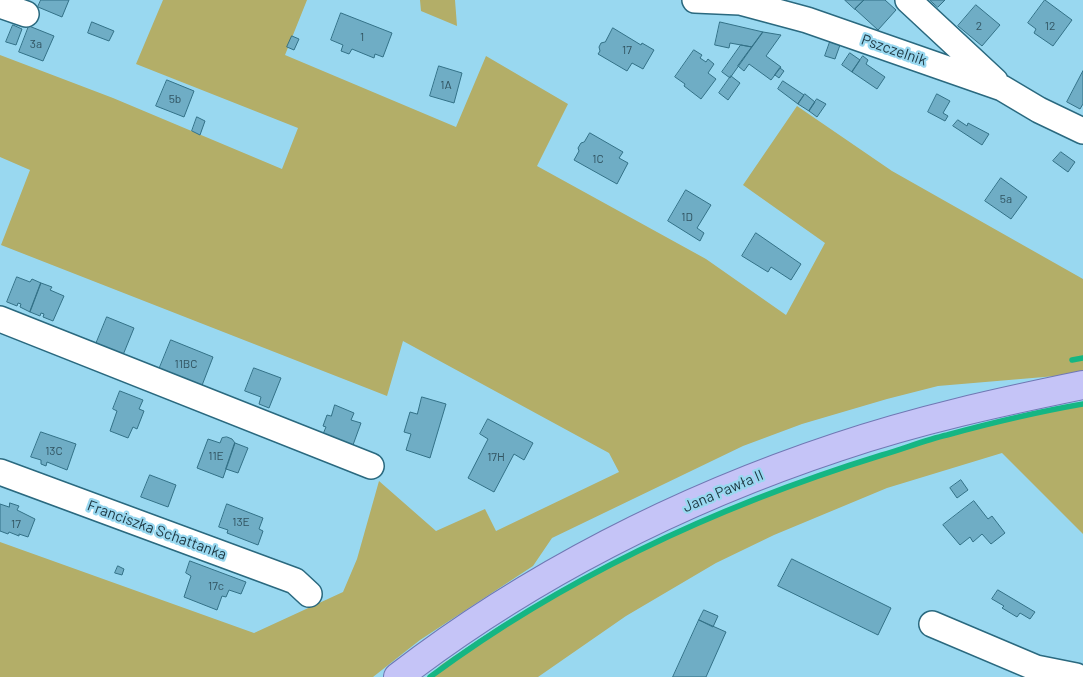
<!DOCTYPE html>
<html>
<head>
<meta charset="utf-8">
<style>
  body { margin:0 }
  canvas { display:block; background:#99d8f0 }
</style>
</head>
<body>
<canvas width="1083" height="677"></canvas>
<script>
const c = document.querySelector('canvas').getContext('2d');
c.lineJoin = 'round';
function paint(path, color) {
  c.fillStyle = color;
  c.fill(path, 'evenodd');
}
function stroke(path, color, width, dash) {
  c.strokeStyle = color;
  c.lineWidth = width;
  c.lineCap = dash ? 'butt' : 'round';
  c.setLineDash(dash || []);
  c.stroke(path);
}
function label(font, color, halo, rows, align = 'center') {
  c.font = font + ' Barlow,sans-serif';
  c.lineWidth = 4.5;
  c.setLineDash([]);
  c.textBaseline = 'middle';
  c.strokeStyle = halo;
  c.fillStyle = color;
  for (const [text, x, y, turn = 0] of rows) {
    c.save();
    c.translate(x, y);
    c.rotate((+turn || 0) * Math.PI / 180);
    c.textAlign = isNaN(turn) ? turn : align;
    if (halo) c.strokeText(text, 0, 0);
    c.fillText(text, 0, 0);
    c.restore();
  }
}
const green = new Path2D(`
  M163,0H307L285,55L456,127L486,56L568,104L537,166L706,259L786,315L825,243L743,185L797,106L892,171L1083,279V371L1056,376L938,386L887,399L802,424L743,446L552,538L533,566L420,640L373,677H0V542L254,633L343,592L357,559L379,481L436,531L485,509L496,531L619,472L609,453L403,341L387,396L1,245L30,170L0,157V55L113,98L282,169L298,128L136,64Z
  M420,0H455L457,26L421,11Z
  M1083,405V534L1002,453L887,488L774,535L716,563L626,616L538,677H429L441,665L496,628L605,565L715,516L828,473L945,434Z`);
const stream = new Path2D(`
  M1072,360L1083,358
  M430,677C566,576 720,505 882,455C903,449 925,440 947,435C991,423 1037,412 1083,404`);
const building = new Path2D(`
  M41,0H69L62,17L38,7Z
  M845,0H864L855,9Z
  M864,0H885L896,10L878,30L855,9Z
  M930,0H945L938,7Z
  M1045,0L1072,20L1053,46L1034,33L1036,29L1028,23Z
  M976,5L1000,25L982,46L958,26Z
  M341,13L392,33L383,57L375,54L374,58L352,49L349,54L341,51L343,45L331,40Z
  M92,22L114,31L109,41L88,33Z
  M720,22L763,32L752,47L730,43L729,48L715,45Z
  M13,25L22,29L16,45L6,42Z
  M29,26L54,36L43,61L19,52Z
  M613,28L641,45L642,43L654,50L643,69L632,63L627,71L598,54L600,51L599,47L601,43L605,42Z
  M763,32L781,35L766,56L781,67L771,80L749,64L744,71L738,66Z
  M292,36L299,39L294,50L287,47Z
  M830,42L840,45L835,59L825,56Z
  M741,45L752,47L730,78L722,72Z
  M694,50L702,55L700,58L706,62L708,59L714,64L708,73L716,79L701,99L684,86L685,84L675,77Z
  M850,53L860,60L852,72L842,65Z
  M863,56L868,60L866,64L885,77L877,89L852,72Z
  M439,66L462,73L454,103L430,96Z
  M780,68L784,71L779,78L775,75Z
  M1083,71V104L1080,109L1067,102Z
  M731,76L740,83L728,100L719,93Z
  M167,80L194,91L184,117L156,106Z
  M783,81L804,95L798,104L778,89Z
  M805,94L815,102L809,111L798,104Z
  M937,94L950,101L943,113L948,116L945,121L928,112Z
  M817,99L826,104L817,117L809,111Z
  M197,117L205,121L200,135L192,131Z
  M958,120L967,126L968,123L989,134L982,145L953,126Z
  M590,133L623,152L619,158L628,163L617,184L574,160L579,151L578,148L581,143L584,142Z
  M1061,152L1075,162L1068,172L1053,161Z
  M1001,178L1027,197L1011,219L985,201Z
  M686,190L711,205L697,228L704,233L700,241L668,221Z
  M756,233L801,264L791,280L771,267L768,272L742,256Z
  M17,277L30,282L32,279L41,283L30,312L20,307L21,304L18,303L17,306L7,302Z
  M41,283L52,287L50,290L64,296L53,321L43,317L44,314L41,313L40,316L30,312Z
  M107,317L134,328L123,355L96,344Z
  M171,340L213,357L201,388L158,372Z
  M254,368L281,378L269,408L259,404L261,397L245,391Z
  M120,391L143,400L139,409L144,411L137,429L133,427L128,438L110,431L117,411L113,409Z
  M422,397L446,404L430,458L406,450L411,434L404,432L410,412L417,414Z
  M335,405L354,413L351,420L361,423L353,445L330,444L333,437L323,434L326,427L323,426L327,415L331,416Z
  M488,419L533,443L524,460L514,454L494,492L468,478L488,439L480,434Z
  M41,432L76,444L67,470L47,462L46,466L41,464V460L31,457Z
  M227,437L232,439L235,443L223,478L197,468L208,439L220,443L222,438Z
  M235,443L248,448L238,473L226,469Z
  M150,475L176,485L168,507L141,497Z
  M961,480L968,490L957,498L950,488Z
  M974,501L988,519L992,516L1005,533L991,544L982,534L973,542L970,537L960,545L943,525Z
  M10,503L19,506L17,510L35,519L28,537L19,534V536L9,532L8,534L0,531V504L9,507Z
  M227,504L263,518L259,529L263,531L258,545L227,533L228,530L219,527Z
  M792,559L891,608L878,635L778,586Z
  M190,561L246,582L241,594L229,590L226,597L222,596L217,610L184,597L191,576L186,573Z
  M118,566L124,569L122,575L115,573Z
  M998,590L1035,612L1030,619L1020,613L1017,617L1002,608L1004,606L992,599Z
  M704,610L718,616L713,627L699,620Z
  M699,620L726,632L706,677H673Z`);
const minor = new Path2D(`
  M695,0L740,2L807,20L1002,88L1039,110L1083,131
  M908,0L995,81
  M0,5L26,14
  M0,319L371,466
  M0,472L295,581L309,594
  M932,624L1036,668L1076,676`);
const major = new Path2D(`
  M398,677C529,576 681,499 838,447C918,420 1000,402 1083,385`);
const numberNames = [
  ["2",979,26],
  ["12",1050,26],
  ["1",362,37],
  ["3a",36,44],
  ["17",627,50],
  ["1A",446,85],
  ["5b",175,99],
  ["1C",598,159],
  ["5a",1006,199],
  ["1D",687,217],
  ["11BC",186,364],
  ["13C",54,451],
  ["11E",216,456],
  ["17H",496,457],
  ["13E",241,522],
  ["17",16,524],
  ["17c",216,586]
];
const streetNames = [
  ["Pszczelnik",894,50,19],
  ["Jana Pawła II",723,491,-23],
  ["Franciszka Schattanka",157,530,20]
];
paint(green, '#b3ae68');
stroke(stream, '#15b683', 5.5);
paint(building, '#6fadc5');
stroke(building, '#337187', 1);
stroke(minor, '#2a697f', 28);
stroke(major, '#7078b4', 30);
stroke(minor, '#fff', 25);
stroke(major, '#c5c4f7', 28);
label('12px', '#315461', null, numberNames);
label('15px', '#1c3640', '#99d8f0', streetNames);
</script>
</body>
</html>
